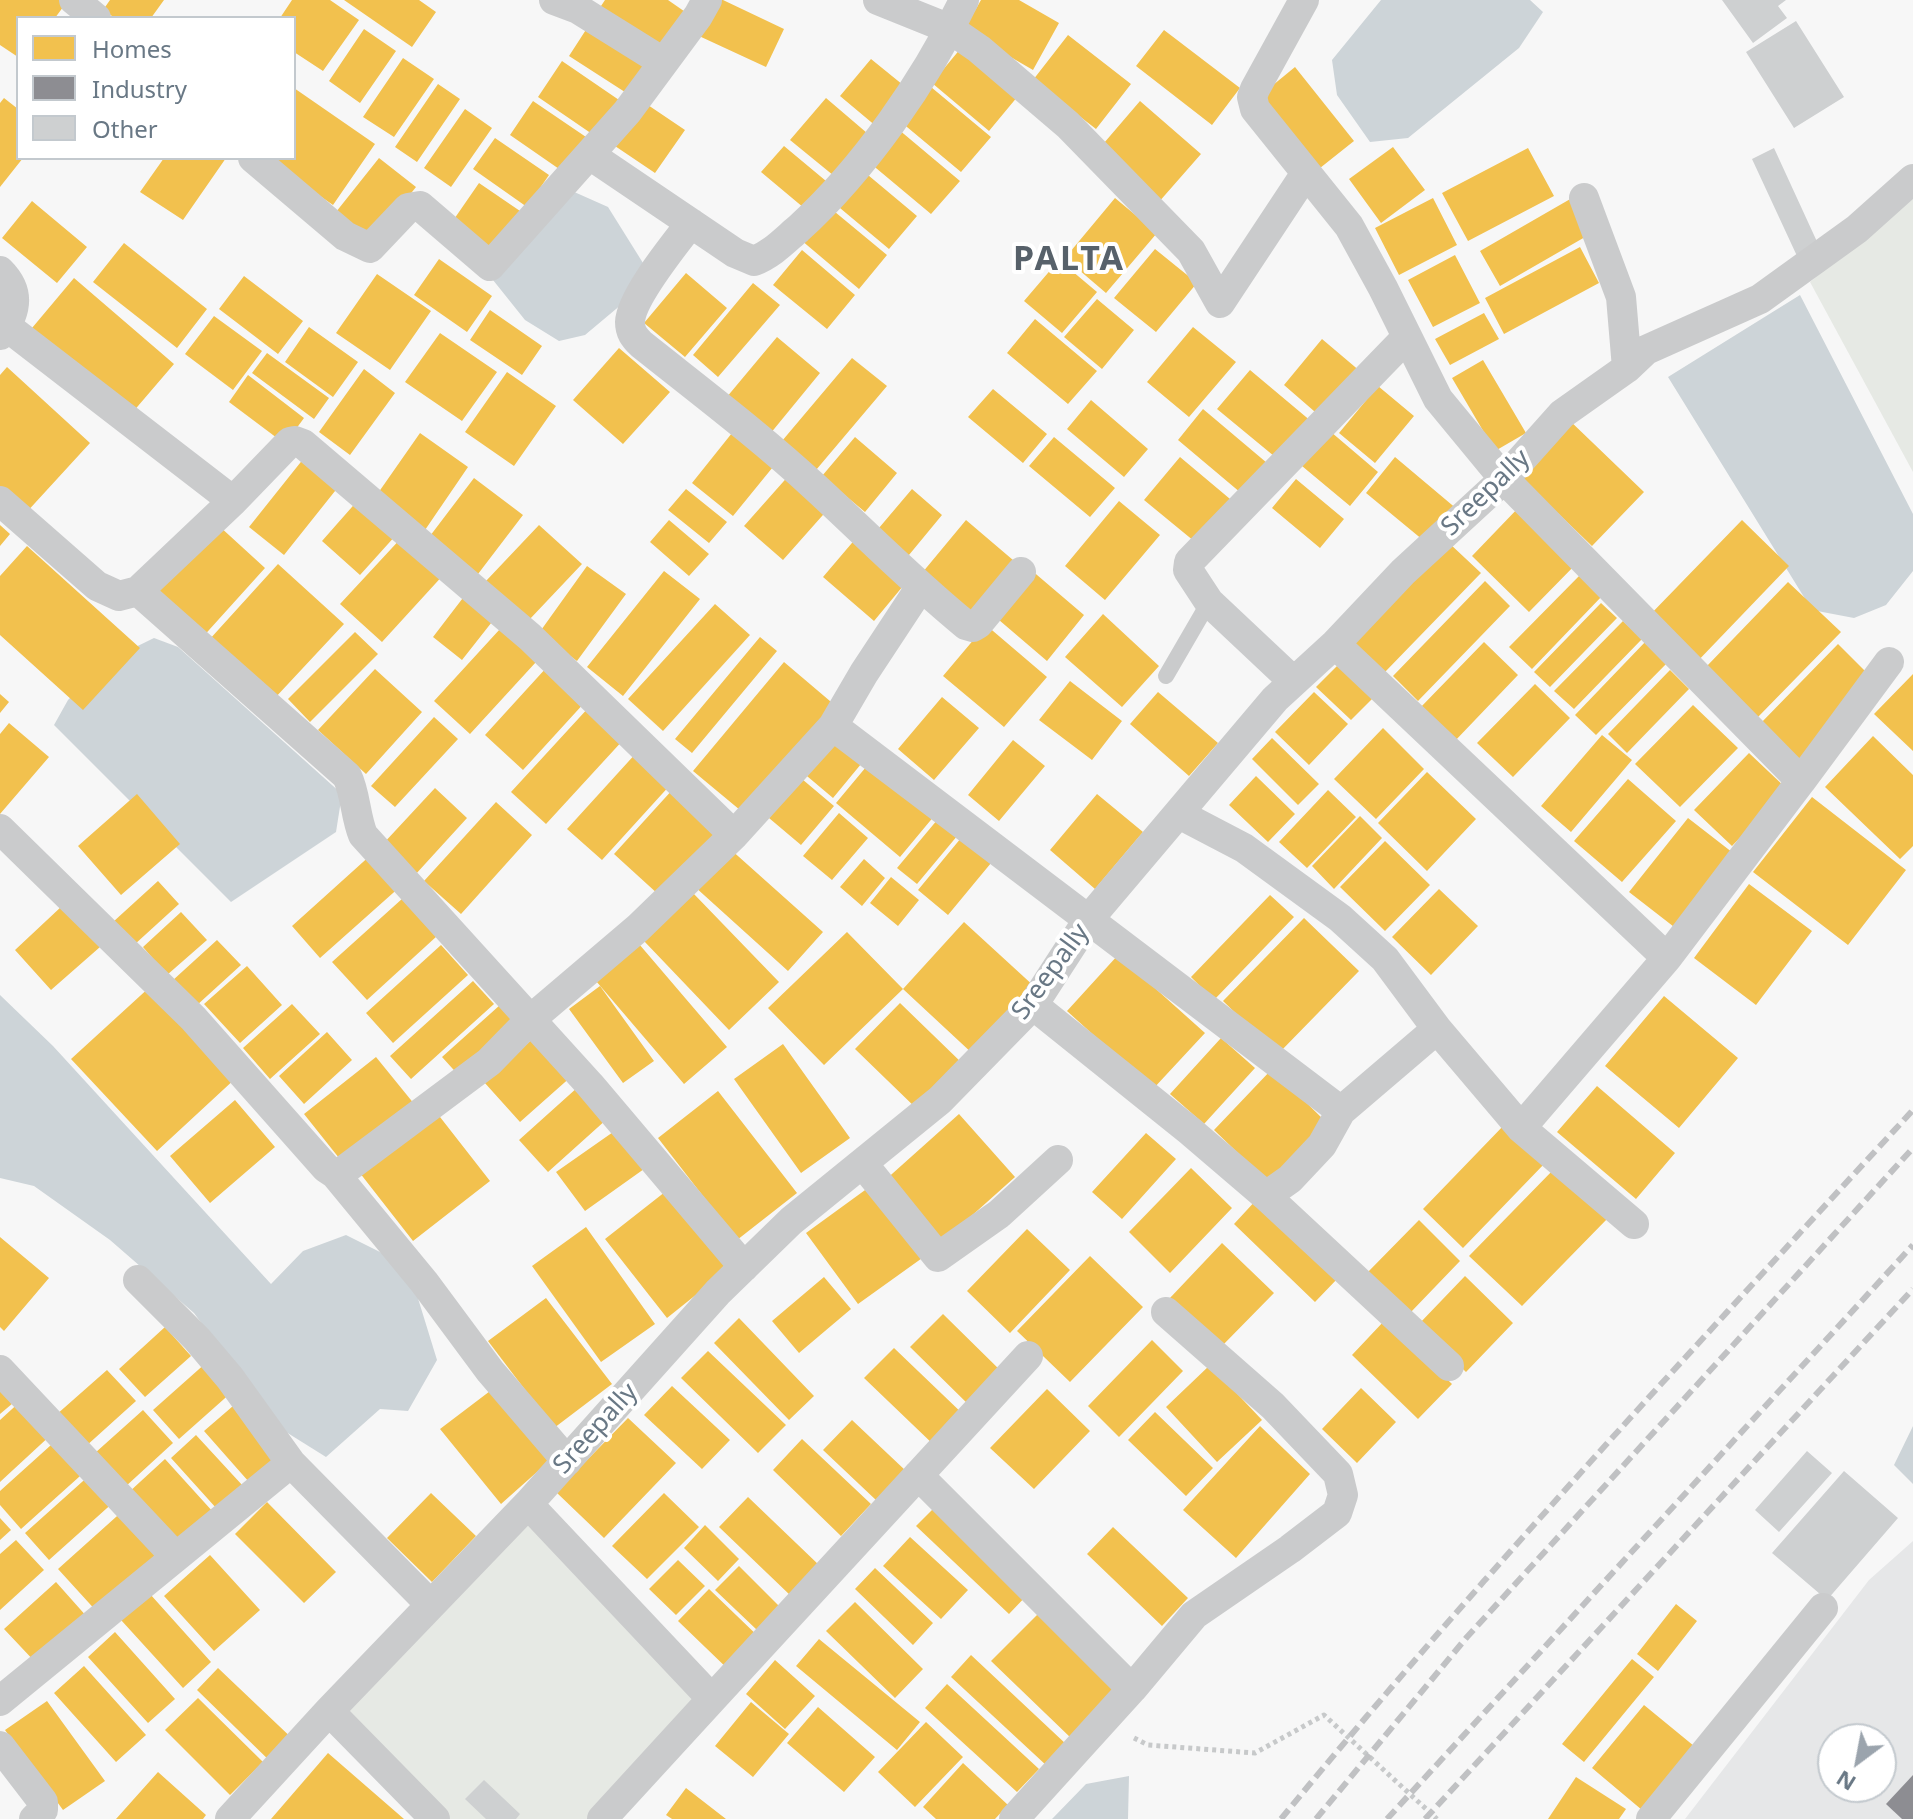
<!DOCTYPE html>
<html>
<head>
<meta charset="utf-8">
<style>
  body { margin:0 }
  #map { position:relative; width:1913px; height:1819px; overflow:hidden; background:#f7f7f7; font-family:"Noto Sans",sans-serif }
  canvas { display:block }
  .legend { position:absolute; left:16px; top:16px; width:280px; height:144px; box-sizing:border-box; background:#fff; border:2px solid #c3c9ce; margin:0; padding:10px 14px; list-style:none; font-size:24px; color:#697885 }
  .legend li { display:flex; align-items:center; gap:16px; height:40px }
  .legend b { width:40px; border:2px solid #c3c9ce }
  .north { position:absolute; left:1817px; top:1723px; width:80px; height:80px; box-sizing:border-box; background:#fff; border:2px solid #c3c9ce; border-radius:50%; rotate:212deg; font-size:22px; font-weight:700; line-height:32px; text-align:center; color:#697885 }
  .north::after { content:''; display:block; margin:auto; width:28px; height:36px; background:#9ba4ad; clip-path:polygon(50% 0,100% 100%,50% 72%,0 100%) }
</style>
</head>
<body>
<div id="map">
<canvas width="1913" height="1819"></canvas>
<ul class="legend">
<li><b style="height:22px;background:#f2c14e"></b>Homes</li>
<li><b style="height:22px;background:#8d8d92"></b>Industry</li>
<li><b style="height:22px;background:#ced0d1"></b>Other</li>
</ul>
<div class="north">N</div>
</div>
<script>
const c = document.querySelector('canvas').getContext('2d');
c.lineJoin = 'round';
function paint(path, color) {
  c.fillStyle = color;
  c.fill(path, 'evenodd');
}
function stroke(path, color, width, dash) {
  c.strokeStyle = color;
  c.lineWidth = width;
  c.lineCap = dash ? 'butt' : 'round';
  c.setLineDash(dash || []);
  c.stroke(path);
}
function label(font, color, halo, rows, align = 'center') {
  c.font = font + ' "Noto Sans",sans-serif';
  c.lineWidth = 8;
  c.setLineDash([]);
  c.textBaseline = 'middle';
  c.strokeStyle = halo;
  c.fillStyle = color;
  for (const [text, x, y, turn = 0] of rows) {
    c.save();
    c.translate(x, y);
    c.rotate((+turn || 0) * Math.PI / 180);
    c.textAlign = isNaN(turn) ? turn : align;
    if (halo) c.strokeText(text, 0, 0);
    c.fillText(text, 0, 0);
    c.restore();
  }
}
const built = new Path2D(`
  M1913,1541V1819H1685L1869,1580ZM1833,1739H1881V1787H1833Z`);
const green = new Path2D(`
  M1913,196V472L1810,282Z
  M520,1517L700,1701L589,1819H449L344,1711Z`);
const water = new Path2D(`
  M1381,0H1530L1543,12L1519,48L1408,138L1370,142L1337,95L1332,60Z
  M572,191L608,207L648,271L622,304L585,335L559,341L525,320L493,280Z
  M1800,295L1913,514V571L1886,605L1854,618L1812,610L1668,377Z
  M154,638L178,647L342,794L336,832L231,902L54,725L68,700L105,662Z
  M0,995L53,1046L271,1284L303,1251L346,1235L408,1266L437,1360L408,1411L380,1409L326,1457L278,1427L194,1313L110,1240L34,1186L0,1178Z
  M1913,1426V1484L1894,1465Z
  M1129,1776L1128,1819H1052L1086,1784Z`);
const homes = new Path2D(`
  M0,0H61L66,3L55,18H18V57L0,45Z
  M110,0H164L151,18H115L103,10Z
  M292,0H330L359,20L323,71L294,52V18H280Z
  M344,0H419L436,12L412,47Z
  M605,0H668L691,16L664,54L599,9Z
  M715,0H723L784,29L766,67L699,36Z
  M981,0H1019L1059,23L1033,70L964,30Z
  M591,22L650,60L628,94L569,56Z
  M364,29L396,51L360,103L329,81Z
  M1164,30L1240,88L1212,125L1136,66Z
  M1068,35L1131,84L1096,129L1033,80Z
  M966,42L1023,90L989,131L932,83Z
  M403,58L434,79L394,137L363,117Z
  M871,59L908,89L877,127L840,96Z
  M562,61L619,100L595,136L538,97Z
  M1295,67L1354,141L1315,172L1256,99Z
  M438,84L460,99L417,162L395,147Z
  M931,87L991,137L961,172L901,122Z
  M294,88L375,144L333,205L265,158H294Z
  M4,98L18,109V158H23L0,187V103Z
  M826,98L874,139L839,180L790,140Z
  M533,101L586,137L562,171L510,135Z
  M1140,101L1201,154L1158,203L1098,150Z
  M645,103L685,130L655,173L615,146Z
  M465,109L492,128L451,187L424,168Z
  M898,129L960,181L931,214L870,163Z
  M495,138L549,175L527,207L473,169Z
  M784,146L832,186L810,213L761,172Z
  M1393,147L1425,190L1381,223L1349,179Z
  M1528,148L1554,196L1468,241L1442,193Z
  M164,158H226L183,220L140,192Z
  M379,158L416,187L372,242L336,212Z
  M862,170L917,216L889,249L834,203Z
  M479,183L520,211L491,254L450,225Z
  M1115,198L1157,233L1106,293L1065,258Z
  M1433,198L1457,245L1399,275L1375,228Z
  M1572,198L1592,233L1500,286L1480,251Z
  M32,201L87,247L57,283L2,238Z
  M829,207L887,255L859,289L801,240Z
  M124,243L207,309L177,348L93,282Z
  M1580,247L1599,283L1504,334L1485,298Z
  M1155,249L1197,283L1156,332L1114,298Z
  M802,250L855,295L827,329L773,285Z
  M1455,255L1480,303L1433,327L1408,280Z
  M439,259L492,296L467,332L414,295Z
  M1059,260L1097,292L1062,333L1024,301Z
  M686,273L727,308L685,357L644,323Z
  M377,274L431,311L390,370L336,333Z
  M244,276L303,321L278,354L219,309Z
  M74,278L174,364L132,413L32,328Z
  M753,283L780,305L718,377L693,355Z
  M1097,299L1134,330L1102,369L1064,337Z
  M490,310L542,346L522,375L470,340Z
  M1484,313L1499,339L1450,365L1435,339Z
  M214,316L262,351L233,390L185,354Z
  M1035,319L1097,371L1068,404L1007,353Z
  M309,327L358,362L333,397L285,362Z
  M1193,327L1236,362L1189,417L1147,382Z
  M440,333L497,372L462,421L405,382Z
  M777,337L820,373L770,434L726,398Z
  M1322,339L1361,372L1322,418L1284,385Z
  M619,348L670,392L623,444L573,400Z
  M267,353L329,398L314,419L252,373Z
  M852,358L887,386L816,470L782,441Z
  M1483,360L1526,433L1495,451L1452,378Z
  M7,367L90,443L24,515L0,494V375Z
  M364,369L395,393L350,455L319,432Z
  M1250,370L1312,422L1280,461L1217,409Z
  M507,372L556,406L514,466L465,432Z
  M248,375L304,418L285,444L229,402Z
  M1378,386L1414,416L1375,463L1339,433Z
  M993,389L1047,434L1023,463L968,417Z
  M1091,400L1148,449L1124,477L1067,429Z
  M1203,409L1267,463L1241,493L1178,440Z
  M1567,418L1644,492L1592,546L1515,472Z
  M736,428L777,462L733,516L692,483Z
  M1331,432L1378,472L1350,506L1302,466Z
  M420,433L468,467L425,530L376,496Z
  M855,437L897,473L865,512L822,476Z
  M1054,437L1115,488L1090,517L1029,466Z
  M308,453L343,481L284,555L249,527Z
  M1180,457L1236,504L1200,546L1144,500Z
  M1395,457L1458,510L1429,545L1366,493Z
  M791,473L830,507L783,560L744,526Z
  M474,478L523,515L478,574L430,536Z
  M1296,479L1344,519L1320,548L1272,508Z
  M686,489L727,522L709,543L668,510Z
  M912,489L942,515L904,561L873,535Z
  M359,499L397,534L360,575L322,541Z
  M1119,501L1160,535L1105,600L1065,566Z
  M1521,505L1579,561L1529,612L1472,556Z
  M669,520L709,554L689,576L650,542Z
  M966,520L1020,566L976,618L922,573Z
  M1742,520L1789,566L1693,666L1645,620Z
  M0,525L10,534L0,546Z
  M218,525L265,568L200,640L153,597Z
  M539,525L582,564L529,620L486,581Z
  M404,535L446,572L382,642L340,604Z
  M857,537L908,580L874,621L823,577Z
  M1449,543L1481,573L1385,672L1353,642Z
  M27,546L140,648L83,710L0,635V576Z
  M278,564L344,624L274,699L209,640Z
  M587,566L626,594L577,661L539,633Z
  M1030,569L1084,615L1047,661L992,614Z
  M664,571L700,599L623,696L587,667Z
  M1581,574L1603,595L1532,669L1509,647Z
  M1485,581L1510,606L1418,701L1393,676Z
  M1788,582L1841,632L1758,717L1706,667Z
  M469,590L499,613L462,660L433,637Z
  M1601,603L1617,618L1550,687L1534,672Z
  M715,604L750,635L663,731L628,699Z
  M1103,614L1159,666L1122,707L1065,657Z
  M1623,621L1642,639L1574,709L1554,691Z
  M986,625L1047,677L1004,727L943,676Z
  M500,629L536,662L470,734L434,701Z
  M355,632L378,654L310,722L288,699Z
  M760,637L777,651L692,753L675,739Z
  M1647,640L1669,661L1596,735L1575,715Z
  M1484,642L1518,675L1453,743L1419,709Z
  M1838,644L1870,676L1802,766L1759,725Z
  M1344,659L1379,692L1351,720L1316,687Z
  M784,662L837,707L746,815L693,771Z
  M547,667L586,701L523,770L485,735Z
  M375,669L422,712L366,774L318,730Z
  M1670,670L1689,689L1627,753L1608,734Z
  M1913,674V751L1874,714Z
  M1070,681L1122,721L1092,760L1039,720Z
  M1535,684L1570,718L1513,777L1477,743Z
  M1158,692L1218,743L1189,776L1130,724Z
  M1314,692L1348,724L1309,765L1275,732Z
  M0,694L9,702L0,713Z
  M942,697L979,728L934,780L898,749Z
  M1693,705L1738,748L1680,807L1635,764Z
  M590,706L625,738L546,824L511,792Z
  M434,717L458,739L395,807L371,786Z
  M9,723L49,757L0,814V734Z
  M1383,728L1424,769L1376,819L1334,779Z
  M834,732L866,758L833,798L801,771Z
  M1602,735L1632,760L1571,832L1541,806Z
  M1873,736L1913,775V846L1900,859L1825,787Z
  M1272,738L1319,784L1298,805L1252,759Z
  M1013,740L1045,766L999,821L968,795Z
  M638,751L672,783L602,860L567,829Z
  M1749,753L1787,789L1732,846L1694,810Z
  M871,761L935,815L900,857L836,803Z
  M1427,772L1476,819L1427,871L1378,823Z
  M1256,776L1295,814L1268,842L1229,805Z
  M802,779L834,806L801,845L769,818Z
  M1628,779L1676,821L1622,882L1574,841Z
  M435,788L467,818L415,875L382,845Z
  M674,788L719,829L659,895L614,854Z
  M1328,790L1356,817L1307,868L1279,842Z
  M137,794L180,844L121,895L78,846Z
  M1097,794L1143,832L1095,889L1050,850Z
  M1812,797L1906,870L1848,945L1753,872Z
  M496,802L532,835L461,914L424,881Z
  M839,813L868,838L832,880L803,856Z
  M943,813L963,829L917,884L897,868Z
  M1360,816L1382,838L1334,889L1312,866Z
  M1688,818L1737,856L1678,930L1629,892Z
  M966,832L996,857L948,915L918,890Z
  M1385,841L1430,885L1385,931L1340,887Z
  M729,848L823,932L788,971L694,886Z
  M373,853L402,885L320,958L292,926Z
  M864,859L885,878L862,906L840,887Z
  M891,877L919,900L898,926L870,903Z
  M158,881L179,904L134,945L113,922Z
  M1749,884L1812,931L1756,1005L1694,958Z
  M1439,889L1478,926L1431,975L1392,937Z
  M693,893L779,982L729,1030L644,941Z
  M1270,895L1294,917L1214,1000L1191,977Z
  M403,898L437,936L367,1000L332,962Z
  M62,906L100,947L51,990L15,950Z
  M181,912L207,940L167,975L143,947Z
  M1304,918L1359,971L1278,1054L1223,1001Z
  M964,922L1036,988L974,1055L903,989Z
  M847,932L903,989L824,1065L768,1008Z
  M217,940L241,965L196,1006L172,981Z
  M639,944L727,1047L684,1084L596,981Z
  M441,945L468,975L393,1043L366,1013Z
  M1118,955L1205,1033L1153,1089L1067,1011Z
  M247,966L282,1005L240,1043L204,1004Z
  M473,981L494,1004L411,1079L390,1056Z
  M152,985L237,1077L157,1151L71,1059Z
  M600,986L654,1061L623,1083L569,1009Z
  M1664,996L1738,1058L1679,1128L1605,1066Z
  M900,1003L964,1065L919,1111L855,1049Z
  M292,1004L320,1034L270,1079L243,1048Z
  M500,1005L520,1027L462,1079L442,1057Z
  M327,1032L352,1060L304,1104L279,1076Z
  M537,1035L573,1075L520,1122L484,1082Z
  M1221,1038L1255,1068L1204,1124L1170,1094Z
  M783,1044L850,1138L801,1173L734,1079Z
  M376,1057L415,1105L343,1163L304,1114Z
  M1272,1069L1327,1123L1269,1183L1214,1130Z
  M1597,1086L1675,1153L1636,1199L1557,1132Z
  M578,1087L607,1119L548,1172L519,1140Z
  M718,1091L797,1193L737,1240L658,1138Z
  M235,1100L275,1147L210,1203L170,1156Z
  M433,1108L490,1181L413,1241L356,1168Z
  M959,1114L1015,1177L939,1245L883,1182Z
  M1506,1123L1546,1162L1463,1248L1423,1209Z
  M616,1130L644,1169L585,1211L556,1172Z
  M1146,1133L1176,1159L1122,1219L1092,1192Z
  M1191,1168L1232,1208L1170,1273L1129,1232Z
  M1555,1168L1608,1218L1522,1306L1469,1256Z
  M872,1185L925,1256L858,1304L806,1233Z
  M670,1188L732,1266L667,1318L605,1239Z
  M1258,1198L1339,1277L1315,1302L1234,1224Z
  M1419,1220L1460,1261L1410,1313L1367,1273Z
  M586,1227L655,1324L601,1362L532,1266Z
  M1027,1229L1070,1270L1010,1333L967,1291Z
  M0,1237L49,1278L4,1331L0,1327Z
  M1222,1243L1274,1293L1220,1348L1169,1299Z
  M1090,1256L1143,1307L1070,1382L1017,1331Z
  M1465,1276L1513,1323L1466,1372L1418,1325Z
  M824,1277L851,1309L799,1353L772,1321Z
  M546,1298L612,1384L554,1428L488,1341Z
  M943,1314L1005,1375L973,1409L910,1347Z
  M739,1318L814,1396L789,1420L714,1343Z
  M1385,1320L1452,1384L1418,1419L1352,1355Z
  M165,1327L191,1356L145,1397L119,1369Z
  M1152,1340L1183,1371L1119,1437L1088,1406Z
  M894,1348L966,1417L936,1447L864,1378Z
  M708,1351L786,1425L758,1453L681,1378Z
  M207,1362L233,1391L179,1439L153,1410Z
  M1210,1365L1262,1420L1217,1462L1166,1407Z
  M107,1370L136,1401L85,1447L56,1415Z
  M0,1377L19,1398L0,1414Z
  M498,1385L556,1455L501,1504L440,1429Z
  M672,1386L730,1440L702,1469L644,1415Z
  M1361,1388L1396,1422L1357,1463L1322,1429Z
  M1047,1389L1090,1431L1034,1489L990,1448Z
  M23,1399L53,1433L0,1482V1420Z
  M233,1406L279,1455L249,1482L204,1431Z
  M143,1410L173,1443L125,1487L95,1453Z
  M1155,1412L1213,1468L1186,1496L1128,1440Z
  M628,1418L676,1463L604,1538L556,1492Z
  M852,1420L906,1471L877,1501L823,1450Z
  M1260,1426L1310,1474L1236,1558L1183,1510Z
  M196,1435L243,1486L217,1509L171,1458Z
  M61,1436L89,1468L21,1529L0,1505V1491Z
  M802,1439L871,1504L841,1536L773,1470Z
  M165,1459L214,1513L176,1546L128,1493Z
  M92,1473L116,1500L49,1560L25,1533Z
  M431,1493L476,1536L432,1582L387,1538Z
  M664,1493L699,1527L647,1579L612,1546Z
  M748,1497L820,1566L791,1596L719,1527Z
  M267,1502L336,1572L304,1603L235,1534Z
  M936,1506L1029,1593L1009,1614L916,1526Z
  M126,1508L166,1553L99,1614L58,1569Z
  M0,1518L11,1530L0,1540Z
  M705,1525L739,1559L718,1581L684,1548Z
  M1113,1527L1188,1598L1162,1626L1087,1554Z
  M910,1537L968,1590L941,1619L883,1566Z
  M16,1540L44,1570L0,1610V1554Z
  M210,1555L260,1610L214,1651L164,1596Z
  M678,1560L705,1586L676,1615L649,1589Z
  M739,1566L780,1607L757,1630L715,1590Z
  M875,1568L933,1623L913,1645L855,1589Z
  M56,1582L88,1618L37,1664L4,1629Z
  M709,1589L763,1641L732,1673L678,1621Z
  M150,1594L211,1662L183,1688L121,1620Z
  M855,1602L923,1669L895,1698L826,1631Z
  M1676,1604L1697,1621L1658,1671L1637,1654Z
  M1038,1614L1118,1692L1072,1739L991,1661Z
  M115,1632L175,1699L148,1723L88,1657Z
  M819,1639L920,1722L897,1750L796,1666Z
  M971,1655L1067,1745L1047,1766L951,1677Z
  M1632,1659L1654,1677L1584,1762L1562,1744Z
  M775,1660L815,1696L785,1729L746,1694Z
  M84,1666L146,1735L116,1762L54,1693Z
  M218,1668L298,1744L276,1767L197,1690Z
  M947,1684L1039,1769L1017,1792L925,1708Z
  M198,1698L263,1762L230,1795L165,1730Z
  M47,1701L105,1781L63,1810L5,1730Z
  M751,1702L789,1734L753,1777L715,1746Z
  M1644,1705L1694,1746L1642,1810L1592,1768Z
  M818,1707L875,1757L844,1792L787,1743Z
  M926,1722L963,1757L915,1807L878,1772Z
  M328,1753L404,1819H271Z
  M963,1763L1008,1805L995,1819H936L923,1807Z
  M158,1772L206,1815L203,1819H116Z
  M1576,1777L1626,1809L1619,1819H1548Z
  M686,1788L726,1819H672L666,1815Z`);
const industry = new Path2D(`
  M1913,1775V1819H1902L1886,1804Z`);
const building = new Path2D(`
  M1722,0H1786L1778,6L1787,18L1753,43Z
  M1796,21L1844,97L1794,128L1746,52Z
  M1774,148L1819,246L1797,256L1752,159Z
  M1807,1451L1832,1473L1779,1532L1755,1510Z
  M1844,1471L1898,1518L1827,1600L1772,1553Z
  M484,1780L520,1814L516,1819H486L465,1799Z`);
const path = new Path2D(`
  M1134,1738L1148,1745L1255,1753L1324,1715L1437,1819`);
const service = new Path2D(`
  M1166,676L1209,602`);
const minor = new Path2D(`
  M74,0L96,18
  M554,0L578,9L663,62
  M878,0L950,29L979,49L1068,125L1191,251L1220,303L1306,173
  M1304,0L1255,89L1252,97L1255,109L1349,226L1383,288L1438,399L1504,479L1801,781L1667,958L1521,1128
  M590,155L735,253L754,261C772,254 784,241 798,229C864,169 926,80 964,0
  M253,158L345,236L370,248L408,208L420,206L490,266L627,112L698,16L707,0
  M1584,198L1621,297L1627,368
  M691,223C675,244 631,297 630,322C630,332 634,337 641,344C700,391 761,437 816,488C866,534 913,582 966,625L973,627L978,624L1021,572
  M0,271C21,292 17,312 0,335
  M6,326L233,501
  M0,501L97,586L119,596L138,591L233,501L290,442L295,441L303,444L530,637L734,835
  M138,591L347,776C356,795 355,815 363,835L590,1085L744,1267
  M1335,644L1667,958
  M1293,681L1209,602L1188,570L1189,562L1407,337
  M833,726L1341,1111
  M1801,781L1889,662
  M1179,814L1244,848L1340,918L1385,959L1437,1029L1521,1128L1634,1224
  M0,829L193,1018L326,1168L335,1174L343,1171L489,1062L531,1019L638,928L734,835L833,726L864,673L920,588
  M1033,1005L1190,1131L1266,1196L1449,1366
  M863,1164L938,1257L999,1214L1058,1160
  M335,1174L424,1282L490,1371L567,1461
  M1266,1196L1290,1179L1322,1145L1341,1111L1437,1029
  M0,1370L175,1556
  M291,1463L431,1605
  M918,1475L1132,1689
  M528,1504L712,1699L602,1819
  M712,1699L1028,1356
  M0,1701L291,1463L230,1378L197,1339L138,1280
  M329,1711L435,1819
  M0,1746L43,1802V1810L34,1819
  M230,1819L329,1711L528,1504L718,1292L791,1221L940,1100L1033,1005L1088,920L1275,699L1335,644L1403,572L1504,479L1562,414L1627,368L1646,350L1760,299L1857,229L1913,179
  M1014,1819L1132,1689L1194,1615L1290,1549L1337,1513L1343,1495L1338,1474L1273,1406L1166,1312
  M1651,1819L1823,1608`);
const rail = new Path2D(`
  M1281,1819C1482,1574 1699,1343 1913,1110
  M1316,1819L1467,1637L1913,1148
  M1387,1819L1913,1245
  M1425,1819L1913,1289`);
const streetNames = [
  ["Sreepally",1486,493,-44],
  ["Sreepally",1051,972,-54],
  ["Sreepally",596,1429,-48]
];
const districtNames = [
  ["PALTA",1069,260]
];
paint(built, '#e6e7e8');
paint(green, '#e6e9e4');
paint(water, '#cdd4d8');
paint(homes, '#f2c14e');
paint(industry, '#8d8d92');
paint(building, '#ced0d1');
stroke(path, '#c7c9ca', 5, [4, 4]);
stroke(service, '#cacbcc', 16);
stroke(minor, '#cacbcc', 30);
stroke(rail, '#c0c1c3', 6, [12, 6]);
label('26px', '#697885', '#fff', streetNames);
c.letterSpacing = '2px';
label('bold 34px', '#57616a', '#fff', districtNames);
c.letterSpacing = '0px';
</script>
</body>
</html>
